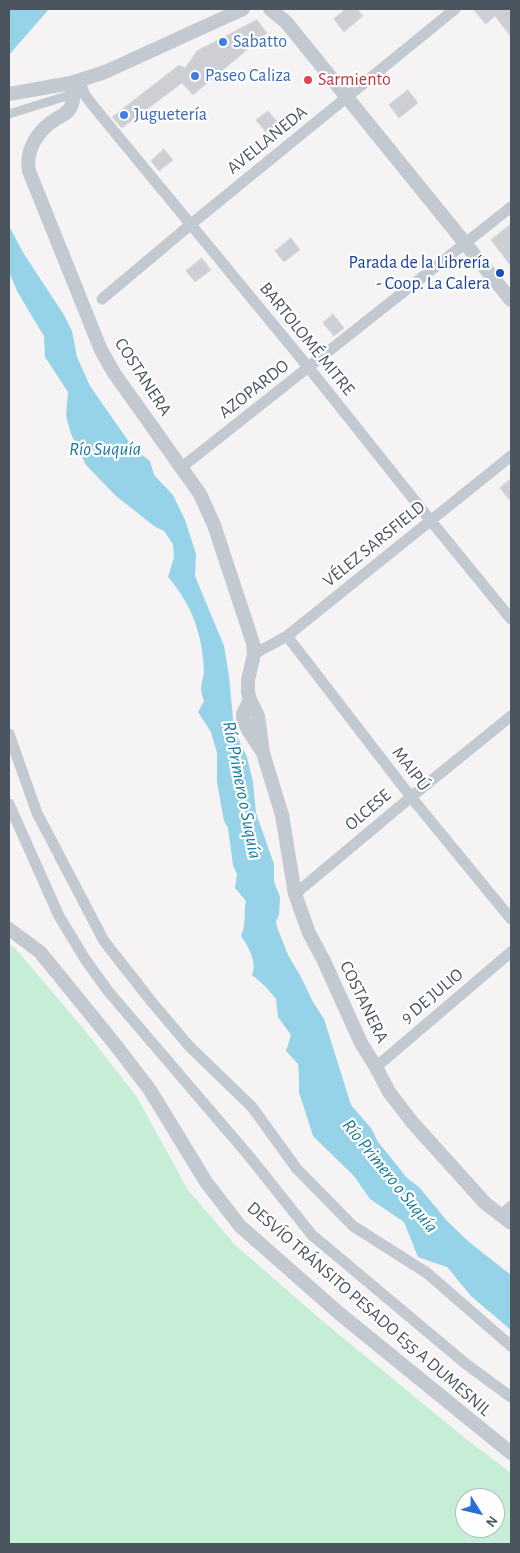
<!DOCTYPE html>
<html>
<head>
<meta charset="utf-8">
<style>
  body { margin:0 }
  #map { position:relative; width:520px; height:1553px; overflow:hidden; background:#f5f3f3; font-family:"Alegreya Sans",sans-serif }
  canvas { display:block }
  .frame { position:absolute; inset:0; border:10px solid #4b555f; pointer-events:none }
  .north { position:absolute; left:455px; top:1488px; width:50px; height:50px; box-sizing:border-box; background:#fff; border:1px solid #b7bbbf; border-radius:50%; rotate:126deg; font-size:14px; font-weight:700; line-height:20px; text-align:center; color:#4b555f }
  .north::after { content:''; display:block; margin:auto; width:18px; height:22px; background:#286eda; clip-path:polygon(50% 0,100% 100%,50% 72%,0 100%) }
</style>
</head>
<body>
<div id="map">
<canvas width="520" height="1553"></canvas>
<div class="frame"></div>
<div class="north">N</div>
</div>
<script>
const c = document.querySelector('canvas').getContext('2d');
c.lineJoin = 'round';
function paint(path, color) {
  c.fillStyle = color;
  c.fill(path, 'evenodd');
}
function stroke(path, color, width, dash) {
  c.strokeStyle = color;
  c.lineWidth = width;
  c.lineCap = dash ? 'butt' : 'round';
  c.setLineDash(dash || []);
  c.stroke(path);
}
function label(font, color, halo, rows, align = 'center') {
  c.font = font + ' "Alegreya Sans",sans-serif';
  c.lineWidth = 4.5;
  c.setLineDash([]);
  c.textBaseline = 'middle';
  c.strokeStyle = halo;
  c.fillStyle = color;
  for (const [text, x, y, turn = 0] of rows) {
    c.save();
    c.translate(x, y);
    c.rotate((+turn || 0) * Math.PI / 180);
    c.textAlign = isNaN(turn) ? turn : align;
    if (halo) c.strokeText(text, 0, 0);
    c.fillText(text, 0, 0);
    c.restore();
  }
}
const green = new Path2D(`
  M9,944L14,947L83,1028L137,1097L188,1190L235,1245L325,1323L466,1439L511,1473V1544H9ZM465,1498H495V1528H465Z`);
const water = new Path2D(`
  M9,9H49L9,55Z
  M9,226L24,254L64,315L72,331L77,357L90,386L134,449L150,461L154,475L173,495L185,520L196,554L195,576L224,646L229,676L234,730L247,757L253,782L256,813L274,864V882L280,897L279,915L276,921L277,927L288,955L301,977L313,1002L324,1019L351,1105L371,1128L378,1142L391,1158L407,1178L419,1187L447,1221L469,1242L511,1275V1330L471,1296L447,1267L418,1257L404,1222L370,1199L354,1176L313,1136L299,1092V1076L298,1064L286,1051L291,1035L278,1017L276,999L265,986L252,975C258,963 248,946 241,936C247,921 243,915 246,901L235,888L237,874L233,865L228,828L224,821L217,782V753L211,732L198,712L204,701C203,697 201,693 201,689C201,683 204,677 204,670C202,633 192,605 168,577L174,557L173,544L164,531L154,526L116,496L86,465L71,434L66,416L68,392L45,357L44,336L18,293L9,272Z`);
const building = new Path2D(`
  M346,9H357L363,16L344,32L334,19Z
  M473,9H508L511,13V37L495,16L486,24Z
  M257,20L267,33L193,95L182,83L122,128L112,117L179,65L185,68L197,51Z
  M408,90L418,103L399,118L389,105Z
  M268,111L281,126L269,136L256,120Z
  M164,149L173,160L159,171L151,161Z
  M511,224V266L491,240Z
  M291,238L300,250L284,262L275,251Z
  M202,258L211,270L195,282L186,271Z
  M333,314L344,328L334,336L323,323Z
  M511,479V502L500,488Z`);
const pedestrian = new Path2D(`
  M9,114L73,94`);
const minor = new Path2D(`
  M79,80L85,95L94,107L309,368L431,521L511,619
  M102,299L190,225L455,9
  M182,467L511,207
  M287,636L411,797L511,919
  M254,654L287,636L511,456
  M9,734L37,813L104,941L151,1001L189,1046L252,1107L297,1169L353,1226L427,1273L511,1346
  M9,804L59,916L85,959L108,991L249,1156L312,1235L466,1364L511,1397
  M295,894L411,797L511,716
  M376,1067L511,952
  M501,1215L511,1206`);
const tertiary = new Path2D(`
  M270,9L286,22L511,300
  M71,83C72,90 75,99 71,106C69,113 62,115 56,119C38,130 25,150 29,171L101,350L114,373L200,494L214,525L253,643L254,654L248,680V692L250,700L258,716L263,753
  M9,94L71,83L105,72L243,9
  M250,700L243,714V718L248,730L263,753L282,815L295,894L309,933L323,959L361,1043L376,1067L389,1092L412,1122L485,1203L511,1223
  M9,929L40,952L114,1043L150,1090L206,1182L240,1226L340,1314L511,1453`);
const markers = [
  [223,42,5,"#3f7fe0"],
  [195,76,5,"#3f7fe0"],
  [308,80,5,"#e0444e"],
  [124,115,5,"#3f7fe0"],
  [500,273,5,"#1a4fb4"]
];
const shopNames = [
  ["Sabatto",233,42],
  ["Paseo Caliza",205,76],
  ["Juguetería",134,115]
];
const healthNames = [
  ["Sarmiento",318,80]
];
const streetNames = [
  ["AVELLANEDA",267,140,-39],
  ["BARTOLOMÉ MITRE",307,339,51],
  ["COSTANERA",143,377,57],
  ["AZOPARDO",254,389,-38],
  ["VÉLEZ SARSFIELD",374,544,-39],
  ["MAIPÚ",411,769,53],
  ["OLCESE",368,810,-40],
  ["9 DE JULIO",432,996,-40],
  ["COSTANERA",364,1002,64],
  ["DESVÍO TRÁNSITO PESADO E55 A DUMESNIL",369,1309,41]
];
const transitNames = [
  ["Parada de la Librería",490,263],
  ["- Coop. La Calera",490,284]
];
const waterNames = [
  ["Río Suquía",105,449],
  ["Río Primero o Suquía",242,790,79],
  ["Río Primero o Suquía",390,1176,51]
];
paint(green, '#c6eed7');
paint(water, '#96d3e8');
paint(building, '#cdcfd5');
stroke(building, '#d7d9dd', 1);
stroke(pedestrian, '#c2c9d0', 9);
stroke(minor, '#c2c9d0', 11);
stroke(tertiary, '#c2c9d0', 14);
for (const [x, y, r, color] of markers) {
  const dot = new Path2D();
  dot.arc(x, y, r, 0, 2 * Math.PI);
  c.fillStyle = color;
  c.fill(dot);
  stroke(dot, '#fff', 2);
}
label('18px', '#366cbe', '#fff', shopNames, 'left');
label('18px', '#be3a42', '#fff', healthNames, 'left');
label('18px', '#4b555f', '#fff', streetNames);
label('18px', '#164399', '#fff', transitNames, 'right');
label('italic 19px', '#167ca0', '#fff', waterNames);
</script>
</body>
</html>
